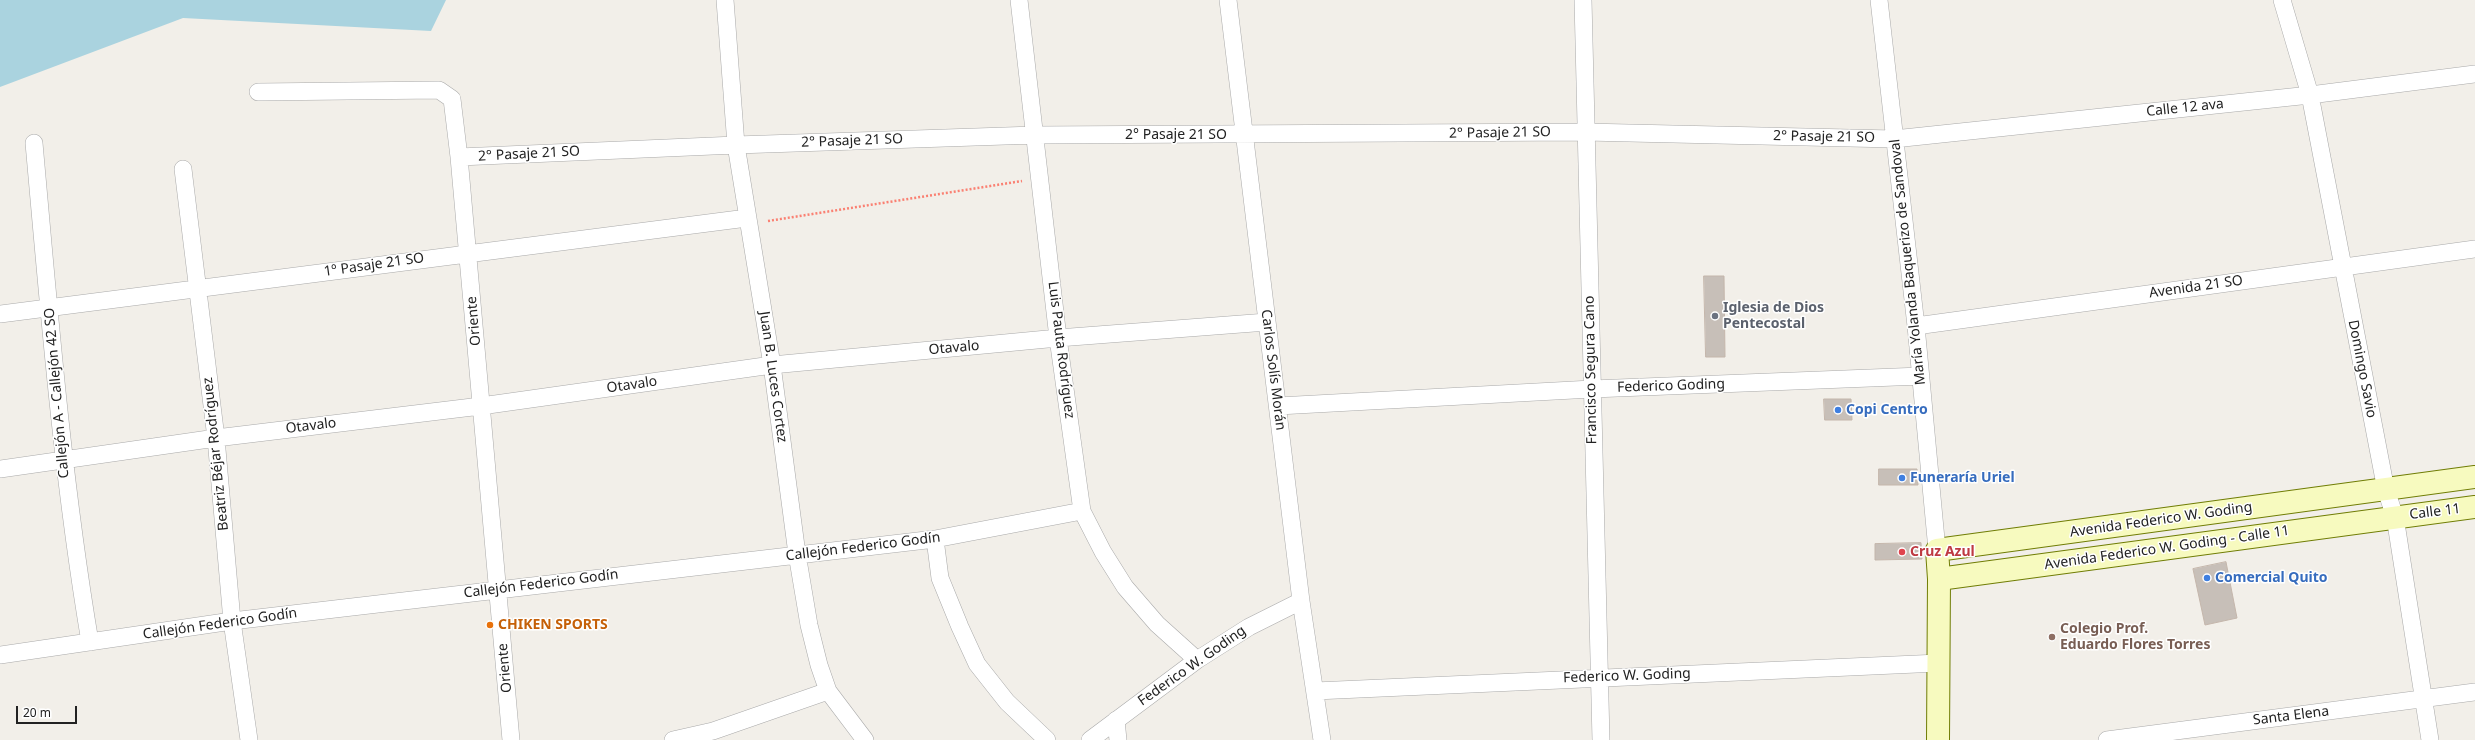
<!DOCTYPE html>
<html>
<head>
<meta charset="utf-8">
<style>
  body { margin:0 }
  #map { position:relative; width:2475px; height:740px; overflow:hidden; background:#f2efe9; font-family:"Noto Sans",sans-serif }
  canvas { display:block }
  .scale { position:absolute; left:16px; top:706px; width:61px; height:18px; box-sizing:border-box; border:2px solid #222; border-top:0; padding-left:5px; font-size:12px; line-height:14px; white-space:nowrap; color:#222; -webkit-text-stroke:3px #fff; paint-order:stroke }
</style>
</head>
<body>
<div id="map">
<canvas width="2475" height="740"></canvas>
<div class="scale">20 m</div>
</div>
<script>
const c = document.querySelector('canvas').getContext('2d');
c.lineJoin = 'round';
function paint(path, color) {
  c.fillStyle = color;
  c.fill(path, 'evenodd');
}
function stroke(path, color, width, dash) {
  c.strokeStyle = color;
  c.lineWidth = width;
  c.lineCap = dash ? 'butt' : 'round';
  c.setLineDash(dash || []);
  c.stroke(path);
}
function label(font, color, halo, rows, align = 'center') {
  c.font = font + ' "Noto Sans",sans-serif';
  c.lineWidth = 3;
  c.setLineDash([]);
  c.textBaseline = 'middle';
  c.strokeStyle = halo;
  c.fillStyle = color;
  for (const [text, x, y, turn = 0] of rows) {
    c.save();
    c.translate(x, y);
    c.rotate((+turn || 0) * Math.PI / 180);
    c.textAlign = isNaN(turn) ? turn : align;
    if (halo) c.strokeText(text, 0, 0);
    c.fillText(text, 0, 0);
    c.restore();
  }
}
const water = new Path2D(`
  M0,0H446L431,31L183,18L0,87Z`);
const building = new Path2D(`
  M1704,276H1724L1725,357H1706Z
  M1824,399H1851L1852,420H1825Z
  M1879,469H1917L1918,485H1879Z
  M1921,543L1922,559L1875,560V544Z
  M2226,562L2237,618L2205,625L2193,569Z`);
const path = new Path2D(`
  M768,221L1022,181`);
const street = new Path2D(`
  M725,0L736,145L772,365L797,554L809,625L819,665L828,691L865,740
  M1019,0L1058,338L1082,511L1103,552L1125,587L1157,624L1197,660
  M1228,0L1301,601L1322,740
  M1583,0L1601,740
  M1879,0L1916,326L1937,550
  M2282,0L2310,95L2386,490L2395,517L2430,740
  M258,92L439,90L452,99L459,157L511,740
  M34,143C49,310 62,476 90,642
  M459,157L736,145L1035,135L1585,132L1894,139L2310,95L2475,74
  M183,169L216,438L232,621L249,740
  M0,314L747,218
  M1916,326L2475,249
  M1278,406L1592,389L1921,376
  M0,469L216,438L481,406L772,365L1058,338L1267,322
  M935,539L940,578L960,627L977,664L1007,702L1047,740
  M0,655L232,621L935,539L1082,511
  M1315,691L1939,663
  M1116,720L1118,740
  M673,740L713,731L828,691
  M1090,740L1197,660L1249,627L1301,601
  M2107,740L2475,692`);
const secondary = new Path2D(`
  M1939,579L2475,507
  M1938,740L1939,579L1937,550L2475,477`);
const markers = [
  [1715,316,4,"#6b7280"],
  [1838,410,4,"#3f7fe0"],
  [1902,478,4,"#3f7fe0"],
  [1902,552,4,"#e0444e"],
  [2207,578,4,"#3f7fe0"],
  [490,625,4,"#e8710a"],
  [2052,637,4,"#8d6e63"]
];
const streetNames = [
  ["Calle 12 ava",2185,108,-6],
  ["2° Pasaje 21 SO",1500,133,-1],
  ["2° Pasaje 21 SO",1176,135],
  ["2° Pasaje 21 SO",1824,137,1],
  ["2° Pasaje 21 SO",852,141,-2],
  ["2° Pasaje 21 SO",529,154,-3],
  ["María Yolanda Baquerizo de Sandoval",1908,262,-96],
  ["1º Pasaje 21 SO",374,265,-8],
  ["Avenida 21 SO",2196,287,-8],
  ["Oriente",474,321,-95],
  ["Otavalo",954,348,-5],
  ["Luis Pauta Rodríguez",1061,350,83],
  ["Domingo Savio",2362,369,79],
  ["Carlos Solís Morán",1273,370,83],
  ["Francisco Segura Cano",1591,370,-91],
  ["Juan B. Luces Cortez",773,377,82],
  ["Otavalo",632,385,-8],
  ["Federico Goding",1671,386,-2],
  ["Callejón A - Callejón 42 SO",57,393,-95],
  ["Otavalo",311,426,-7],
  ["Beatriz Béjar Rodríguez",216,454,-96],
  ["Calle 11",2435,512,-7],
  ["Avenida Federico W. Goding",2161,520,-8],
  ["Callejón Federico Godín",863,547,-7],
  ["Avenida Federico W. Goding - Calle 11",2167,548,-8],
  ["Callejón Federico Godín",541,584,-7],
  ["Callejón Federico Godín",220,624,-8],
  ["Federico W. Goding",1192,666,-35],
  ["Oriente",505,668,-95],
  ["Federico W. Goding",1627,676,-2],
  ["Santa Elena",2291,716,-7]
];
const worshipNames = [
  ["Iglesia de Dios",1723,308],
  ["Pentecostal",1723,324]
];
const shopNames = [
  ["Copi Centro",1846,410],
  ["Funeraría Uriel",1910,478],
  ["Comercial Quito",2215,578]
];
const healthNames = [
  ["Cruz Azul",1910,552]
];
const foodNames = [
  ["CHIKEN SPORTS",498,625]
];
const educationNames = [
  ["Colegio Prof.",2060,629],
  ["Eduardo Flores Torres",2060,645]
];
paint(water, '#aad3df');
paint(building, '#c7bfb8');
stroke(building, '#c4b6ab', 1);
stroke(street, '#a9a9a9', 18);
stroke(secondary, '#707d05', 24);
stroke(path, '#fa8072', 2.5, [2, 2]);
stroke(street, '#fff', 17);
stroke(secondary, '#f7fabf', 22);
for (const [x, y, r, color] of markers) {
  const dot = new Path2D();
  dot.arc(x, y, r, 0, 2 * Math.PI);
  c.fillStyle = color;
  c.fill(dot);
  stroke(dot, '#fff', 1.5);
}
label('14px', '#222', '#fff', streetNames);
label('bold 14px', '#5b616d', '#fff', worshipNames, 'left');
label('bold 14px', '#366cbe', '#fff', shopNames, 'left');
label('bold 14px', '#be3a42', '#fff', healthNames, 'left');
label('bold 14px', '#c56008', '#fff', foodNames, 'left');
label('bold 14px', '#785e54', '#fff', educationNames, 'left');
</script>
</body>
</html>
